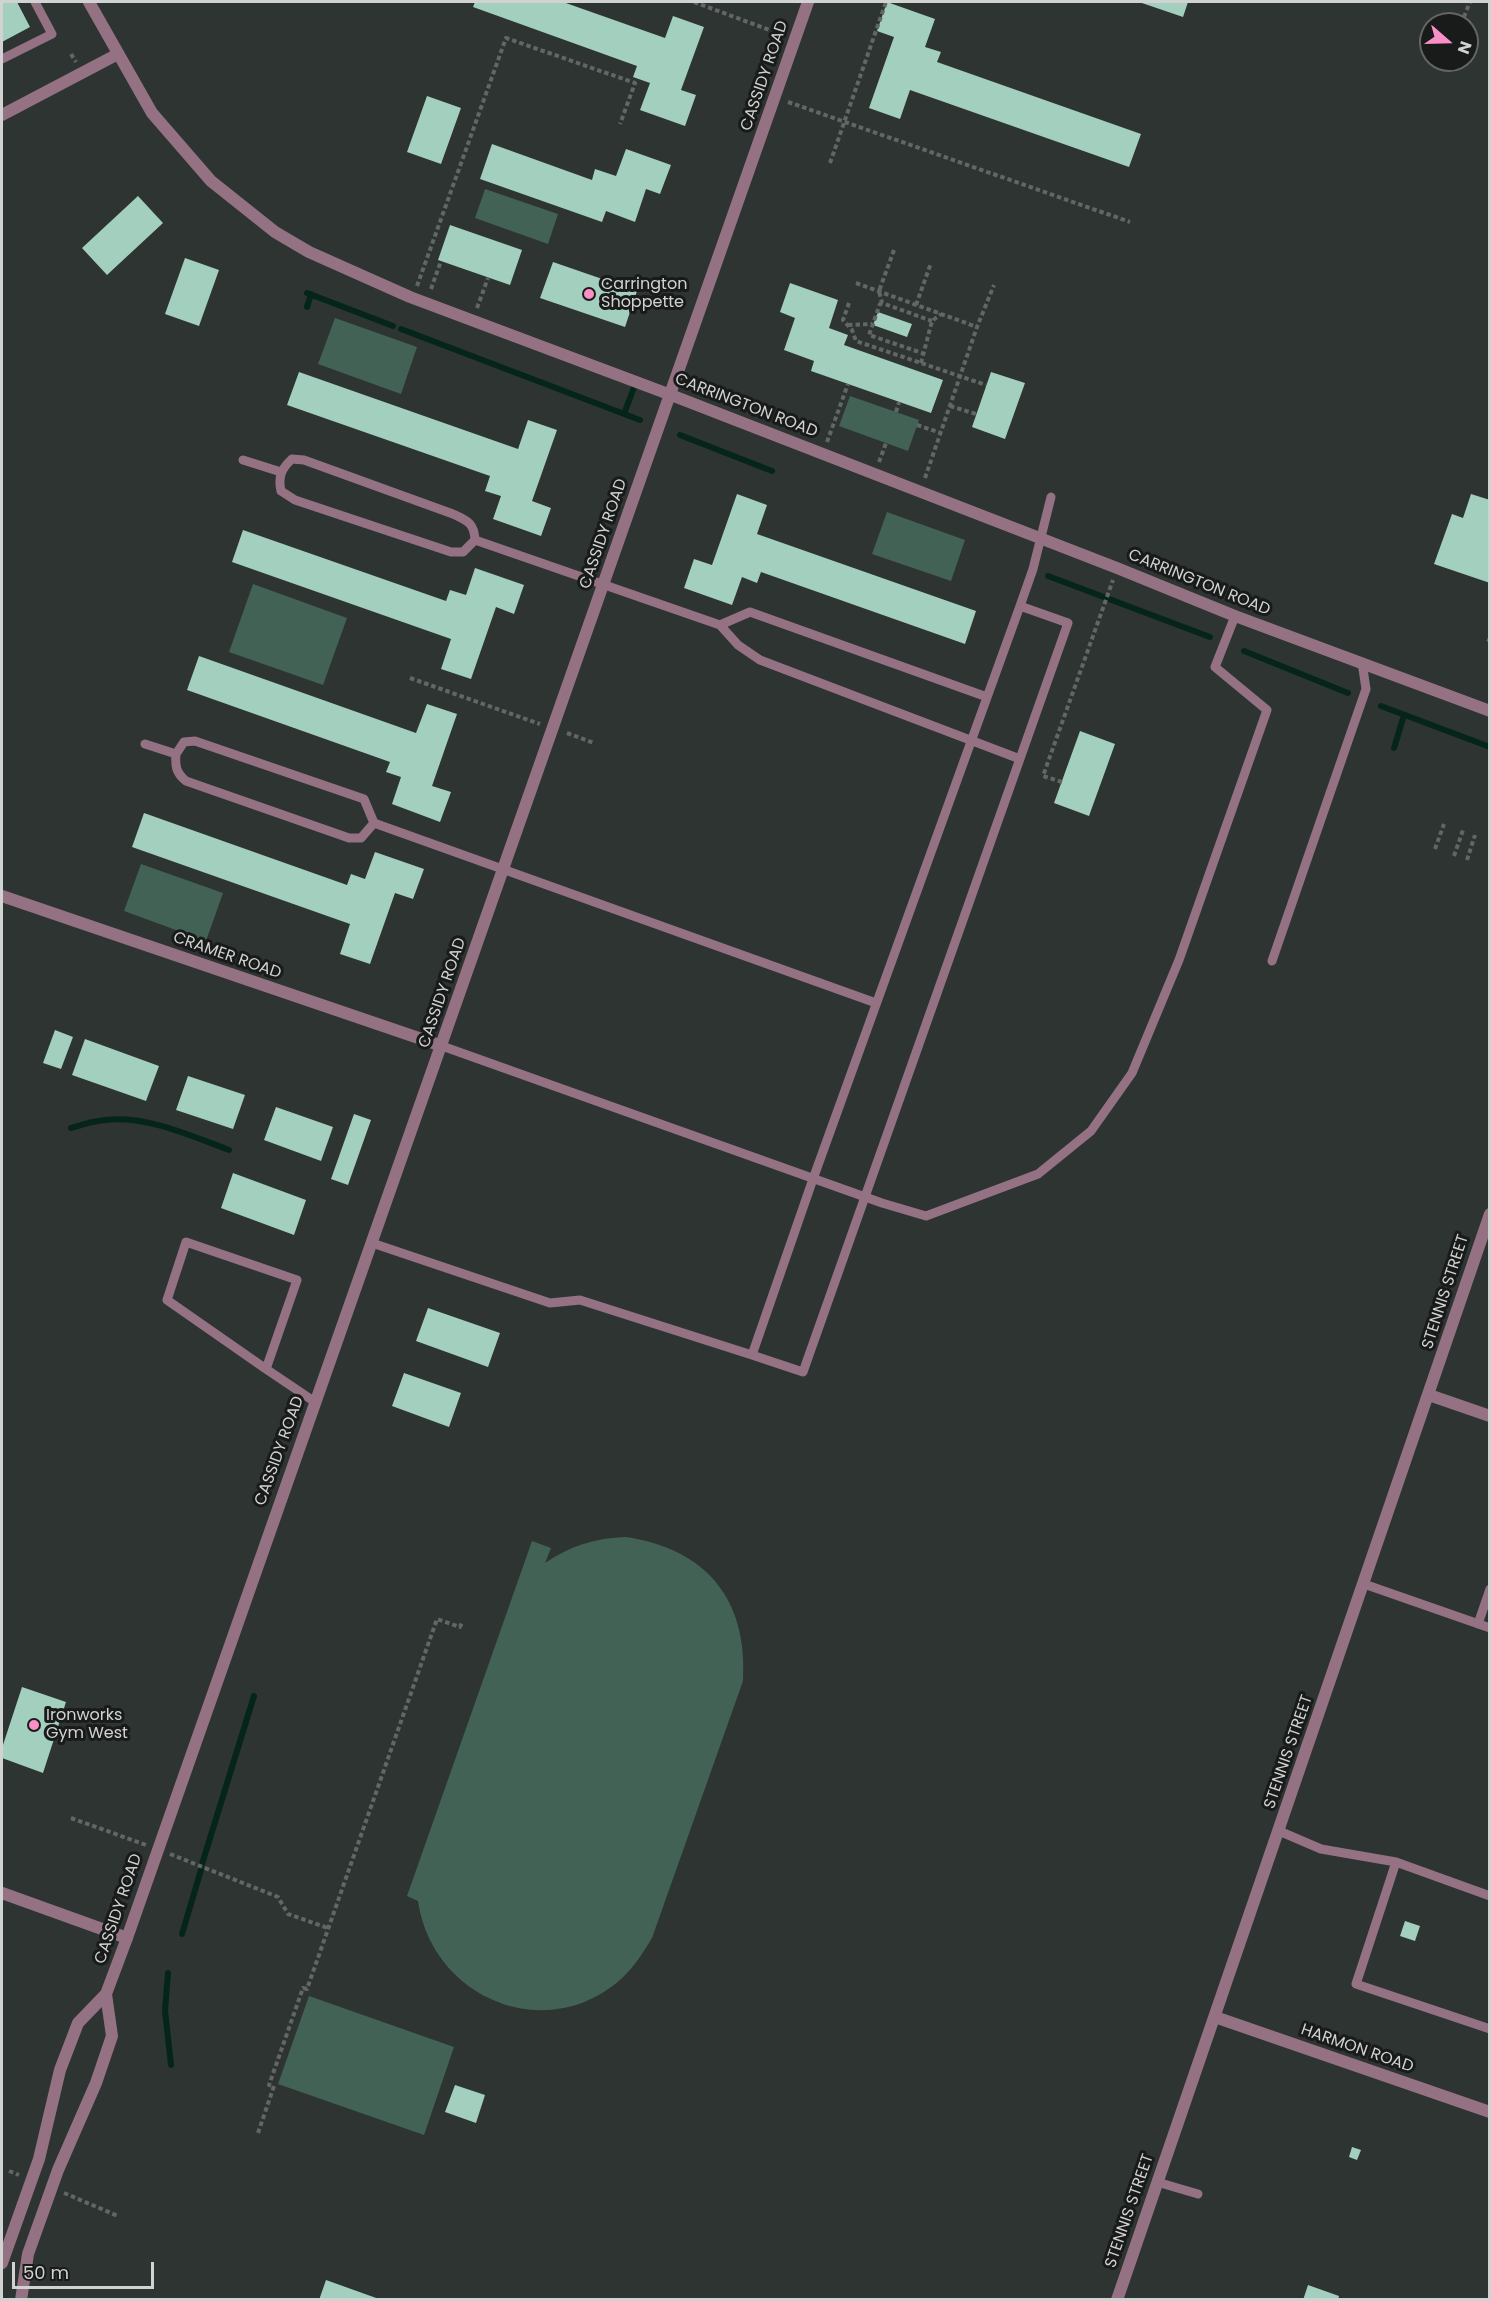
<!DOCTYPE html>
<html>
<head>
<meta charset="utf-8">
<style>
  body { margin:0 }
  #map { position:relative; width:1491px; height:2301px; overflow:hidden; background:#2e3431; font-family:Poppins,sans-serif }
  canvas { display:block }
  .frame { position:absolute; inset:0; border:3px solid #d0d3d2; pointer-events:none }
  .north { position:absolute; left:1419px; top:12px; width:60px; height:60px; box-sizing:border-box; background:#181b1a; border:2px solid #626564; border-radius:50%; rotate:110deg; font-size:16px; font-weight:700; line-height:24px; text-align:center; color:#d0d3d2 }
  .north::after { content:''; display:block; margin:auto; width:21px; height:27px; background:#fa8fc7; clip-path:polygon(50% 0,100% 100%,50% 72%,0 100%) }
  .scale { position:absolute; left:12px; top:2262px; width:142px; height:27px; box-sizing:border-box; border:3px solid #d0d3d2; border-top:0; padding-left:8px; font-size:18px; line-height:21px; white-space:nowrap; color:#d0d3d2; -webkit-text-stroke:4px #181b1a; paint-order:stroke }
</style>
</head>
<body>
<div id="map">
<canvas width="1491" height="2301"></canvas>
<div class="frame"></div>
<div class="north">N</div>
<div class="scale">50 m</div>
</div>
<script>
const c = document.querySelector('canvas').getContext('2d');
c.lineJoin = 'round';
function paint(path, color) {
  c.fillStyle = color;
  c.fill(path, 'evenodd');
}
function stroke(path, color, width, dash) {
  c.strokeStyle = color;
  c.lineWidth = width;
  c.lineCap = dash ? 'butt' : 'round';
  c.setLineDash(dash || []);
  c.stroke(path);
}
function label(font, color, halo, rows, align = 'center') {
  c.font = font + ' Poppins,sans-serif';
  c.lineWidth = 6;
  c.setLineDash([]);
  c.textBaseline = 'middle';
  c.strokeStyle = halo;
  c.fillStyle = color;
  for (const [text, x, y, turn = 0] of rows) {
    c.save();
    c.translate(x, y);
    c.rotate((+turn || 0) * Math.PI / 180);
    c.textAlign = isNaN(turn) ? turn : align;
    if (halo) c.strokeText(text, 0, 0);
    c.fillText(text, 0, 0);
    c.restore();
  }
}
const green = new Path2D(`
  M485,189L558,214L548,244L475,218Z
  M335,318L417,347L401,394L318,364Z
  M850,396L919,420L908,451L839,426Z
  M887,512L965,540L951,581L872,554Z
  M253,584L347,618L323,685L229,652Z
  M141,864L223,893L206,941L124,911Z
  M626,1537C706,1549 748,1599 743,1681L652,1938C643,1953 634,1967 621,1979C546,2046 432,1998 418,1901L407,1896L532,1541L551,1548L545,1563C570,1546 595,1538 626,1537Z
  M309,1996L454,2047L424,2135L278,2084Z`);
const stream = new Path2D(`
  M307,293L393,326
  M307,307L311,294
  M401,329L640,420
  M624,414L636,382
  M680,435L772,471
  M1048,576L1210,637
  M1244,651L1348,693
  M1381,706L1490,747
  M1394,748L1404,715
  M71,1128C80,1126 89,1122 98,1121C142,1113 189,1135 229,1150
  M202,1864L254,1696
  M182,1934L201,1870
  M168,1973L165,2011L171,2065`);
const building = new Path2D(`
  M2,2H17L30,27L2,42Z
  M475,2H563L665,38L673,16L704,27L681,90L696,95L685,126L640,110L650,83L633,77L637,66L473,7Z
  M887,2L935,19L925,47L941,52L937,62L1141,134L1129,167L910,90L900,119L869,108L894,37L877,31Z
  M1139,2H1188L1183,17Z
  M427,96L461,108L441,164L407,152Z
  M492,144L592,180L595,169L616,176L626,149L671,165L660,194L646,189L635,222L606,211L602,222L480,179Z
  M138,196L163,223L107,275L82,248Z
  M450,225L522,250L510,285L438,260Z
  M185,258L219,270L199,326L165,314Z
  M553,262L637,291L625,327L540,298Z
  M790,283L838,300L829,328L848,335L844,345L943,380L931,413L811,371L814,361L784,350L795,318L780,312Z
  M878,312L912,324L907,337L873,325Z
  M299,372L518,449L528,420L557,430L532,501L551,508L541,536L493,519L501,496L485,491L490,476L287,405Z
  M991,372L1025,383L1005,439L972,427Z
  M737,494L767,505L757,534L976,611L965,644L761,572L757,583L742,577L732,605L684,588L694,559L712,565Z
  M1471,494L1490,500V583L1434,564L1452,514L1463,518Z
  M243,530L446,601L450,590L466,595L475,568L524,585L514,614L496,607L471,679L441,669L451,639L232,562Z
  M199,656L416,733L427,704L457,714L432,786L451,792L440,822L392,804L401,777L386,772L390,762L187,690Z
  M1080,731L1115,744L1089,816L1054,803Z
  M144,813L347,885L351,874L365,879L375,852L424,869L413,899L395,893L370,964L340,954L350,924L132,847Z
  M55,1030L73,1037L61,1069L43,1063Z
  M85,1039L159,1066L146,1101L72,1075Z
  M188,1076L245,1095L233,1129L176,1110Z
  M276,1107L333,1127L321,1161L264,1140Z
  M354,1114L371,1120L348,1185L331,1179Z
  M233,1173L306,1200L294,1235L221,1208Z
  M428,1308L500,1333L488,1367L416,1341Z
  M404,1373L461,1393L449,1427L392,1406Z
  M22,1687L66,1702L43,1773L2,1758V1748Z
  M1405,1921L1420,1926L1415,1941L1400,1936Z
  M455,2085L485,2095L476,2123L445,2112Z
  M1352,2147L1361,2150L1357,2160L1349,2157Z
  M326,2280L379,2299V2300H319Z
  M1308,2285L1339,2296L1338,2300H1303Z`);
const path = new Path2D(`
  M694,2L783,35
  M1461,24L1470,2
  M71,54L76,62
  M788,102L1130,222
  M830,163L886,2
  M894,250L879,291L882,303L932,321
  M856,283L977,327
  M417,286L506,38L635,83L620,124
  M431,289L441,261
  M849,303L843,320L852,330L856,341L986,385
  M882,303L880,304L869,335L922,353
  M916,305L931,263
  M477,308L488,278
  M848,325L872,324
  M921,363L932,321L941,314
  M950,406L976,414
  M896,412L899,402
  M917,425L941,433
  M827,442L848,384
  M879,462L886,443
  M925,478L977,327L994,285
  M1488,642L1490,638
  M410,678L540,724
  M567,733L594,743
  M1062,782L1043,776L1113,580
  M1435,849L1444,824
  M1454,856L1463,830
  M1467,860L1475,835
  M71,1818L146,1845
  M170,1854L278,1897L288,1914L328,1928
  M258,2133L274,2086L269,2085L303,1988L307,1989L437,1619L460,1627L462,1622
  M9,2171L19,2175
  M64,2193L118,2216`);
const service = new Path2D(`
  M2,59L52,34L35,2
  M292,459L304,460L453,514C468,521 474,523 475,540L463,552H451L295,500L281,491C278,477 281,469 292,459Z
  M243,460L281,472
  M475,540L720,625
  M1020,606L1068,623L803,1372L752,1355L813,1179L1020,606L1033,569L1051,497
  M987,697L750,612L720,625L738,645L760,660L1020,759
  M145,744L176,754L184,742L195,741L364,799L374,823L361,838H349L186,781C176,773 175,766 176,754
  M374,823L876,1003
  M1272,961L1366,689L1362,662
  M442,1046L882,1203L926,1216L1038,1174L1091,1131L1132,1073L1179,960L1267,710L1215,667L1235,616
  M372,1243L550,1303L580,1300L752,1355
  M266,1369L167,1300L186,1242L297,1280L266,1369L315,1402
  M1364,1584L1490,1628
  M1478,1624L1490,1589
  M1279,1831L1321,1849L1396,1862
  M1490,1896L1396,1862L1356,1984L1490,2029
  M1157,2182L1198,2194`);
const minor = new Path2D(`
  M2,115L118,54
  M2,896L442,1046
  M1429,1395L1490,1416
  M2,1893L127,1938
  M1215,2017L1490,2112
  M1117,2300L1490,1214`);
const tertiary = new Path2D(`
  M89,2L152,113L211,181L275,232L309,252L410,297L671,395L1117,568L1235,616L1490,711
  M2,2263L39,2159L60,2070L78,2023L106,1994L127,1938L808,2
  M21,2300L28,2254L58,2170L96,2083L112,2036L106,1994`);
const markers = [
  [589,294,6,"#fa8fc7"],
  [34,1725,6,"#fa8fc7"]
];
const streetNames = [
  ["CASSIDY ROAD",765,76,-71],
  ["CARRINGTON ROAD",746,406,21],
  ["CASSIDY ROAD",604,534,-71],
  ["CARRINGTON ROAD",1199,583,22],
  ["CRAMER ROAD",227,956,19],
  ["CASSIDY ROAD",443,993,-71],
  ["STENNIS STREET",1446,1292,-72],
  ["CASSIDY ROAD",280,1451,-70],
  ["STENNIS STREET",1289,1752,-71],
  ["CASSIDY ROAD",119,1909,-71],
  ["HARMON ROAD",1357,2049,19],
  ["STENNIS STREET",1130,2211,-71]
];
const poiNames = [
  ["Carrington",601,285],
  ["Shoppette",601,303],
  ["Ironworks",46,1716],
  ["Gym West",46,1734]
];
paint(green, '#426256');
stroke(stream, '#05251b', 6);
paint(building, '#a3cfbe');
stroke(path, '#626765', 4, [4.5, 3]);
stroke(service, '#957283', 9);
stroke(minor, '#957283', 12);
stroke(tertiary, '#957283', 12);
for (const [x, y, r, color] of markers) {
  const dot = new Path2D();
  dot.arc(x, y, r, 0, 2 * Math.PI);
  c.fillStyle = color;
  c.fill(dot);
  stroke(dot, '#181b1a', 2);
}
label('16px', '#d0d3d2', '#181b1a', streetNames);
label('16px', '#d0d3d2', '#181b1a', poiNames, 'left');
</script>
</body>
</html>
